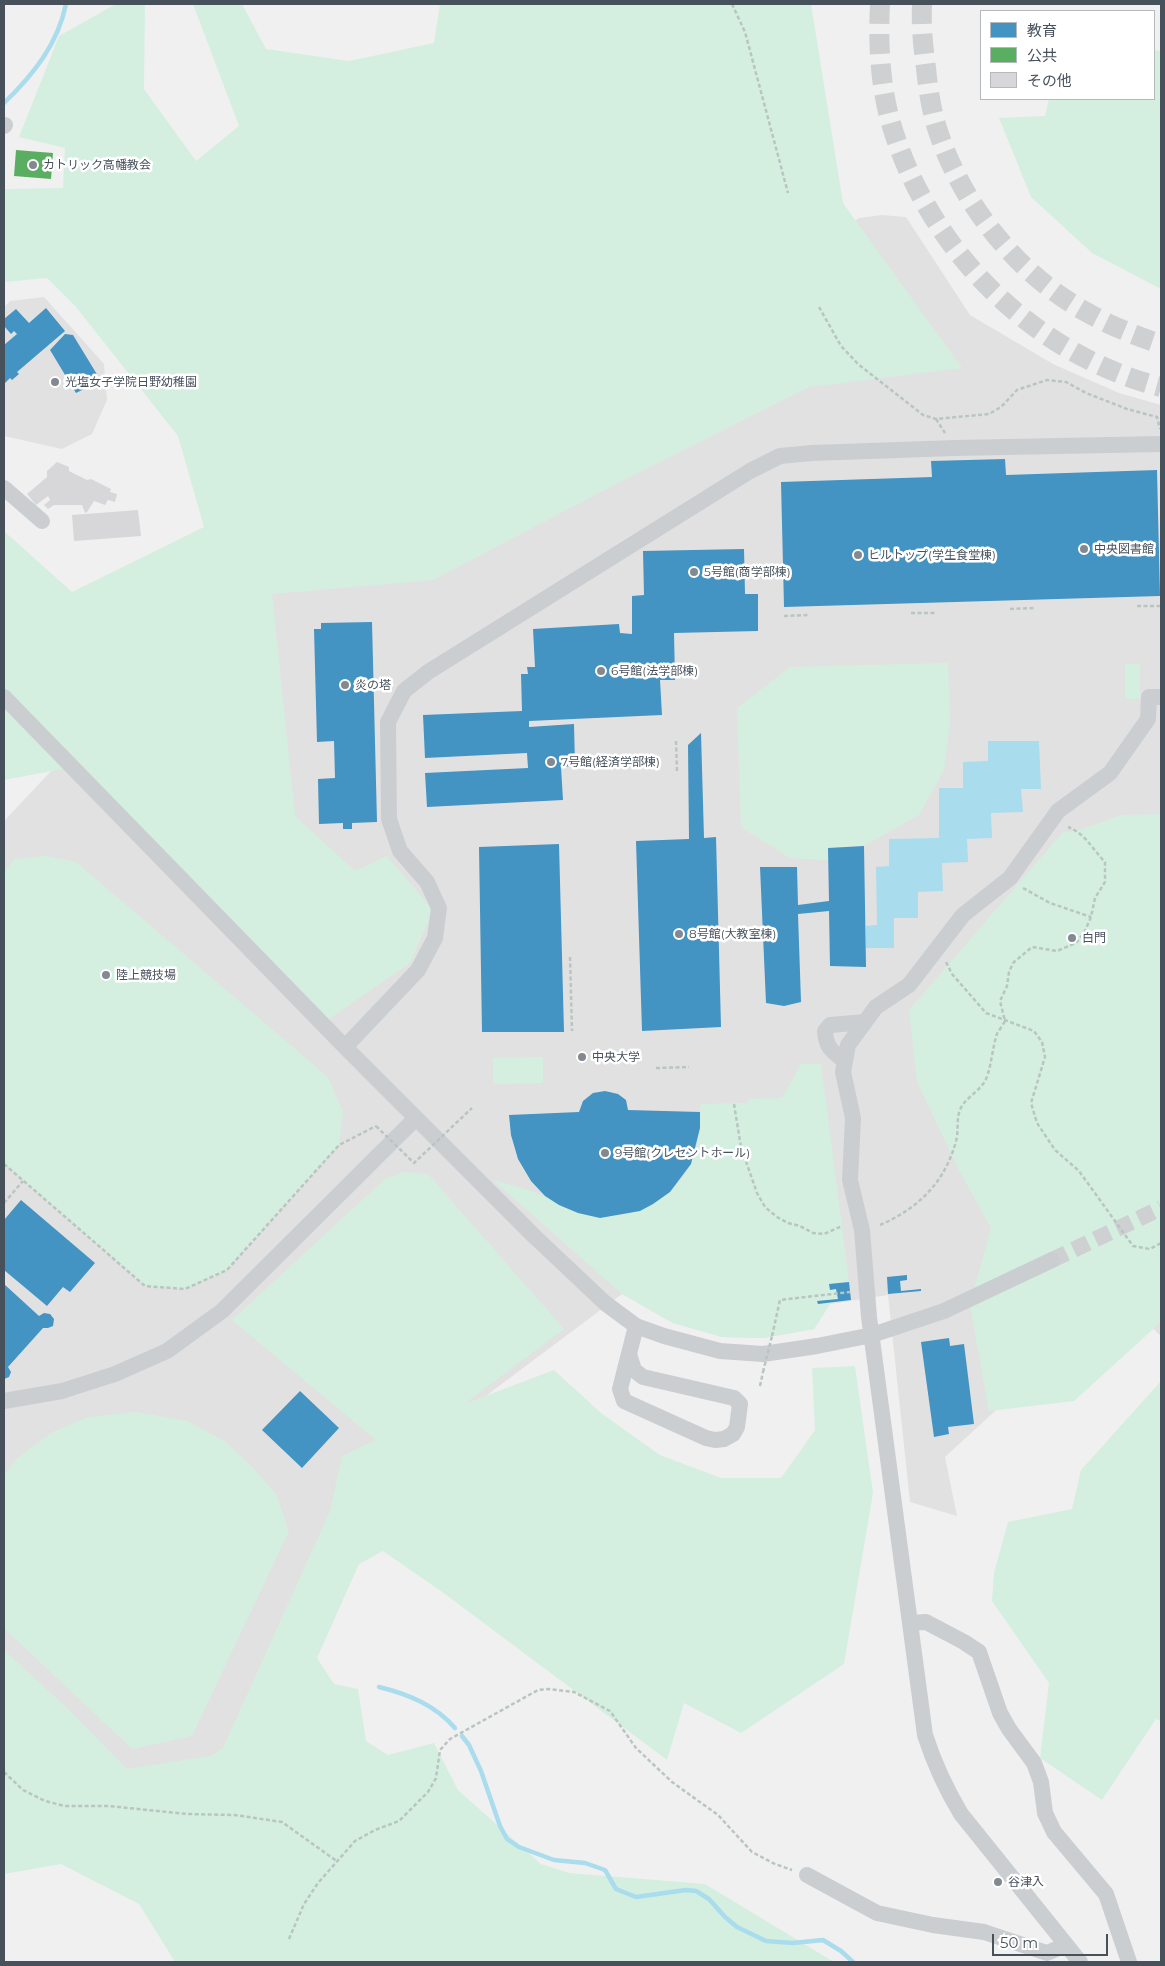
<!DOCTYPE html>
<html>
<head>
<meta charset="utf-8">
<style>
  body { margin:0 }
  #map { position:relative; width:1165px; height:1966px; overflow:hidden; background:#f0f0f0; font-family:Montserrat,"Noto Sans JP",sans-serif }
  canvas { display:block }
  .frame { position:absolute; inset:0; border:5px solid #47515c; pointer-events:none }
  .legend { position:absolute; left:980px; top:10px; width:175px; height:90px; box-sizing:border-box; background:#fff; border:1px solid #b5b9be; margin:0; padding:6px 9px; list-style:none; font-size:15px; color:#47515c }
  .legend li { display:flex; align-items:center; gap:10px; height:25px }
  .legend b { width:25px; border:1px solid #b5b9be }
  .scale { position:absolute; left:992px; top:1934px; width:116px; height:22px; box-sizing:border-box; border:2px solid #47515c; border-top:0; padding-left:6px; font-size:15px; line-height:18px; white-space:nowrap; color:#47515c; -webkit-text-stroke:4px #fff; paint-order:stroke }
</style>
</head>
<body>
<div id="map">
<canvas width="1165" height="1966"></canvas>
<div class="frame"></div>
<ul class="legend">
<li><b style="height:14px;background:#4393c3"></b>教育</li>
<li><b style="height:14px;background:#5aae61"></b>公共</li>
<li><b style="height:14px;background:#d7d7d9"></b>その他</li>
</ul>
<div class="scale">50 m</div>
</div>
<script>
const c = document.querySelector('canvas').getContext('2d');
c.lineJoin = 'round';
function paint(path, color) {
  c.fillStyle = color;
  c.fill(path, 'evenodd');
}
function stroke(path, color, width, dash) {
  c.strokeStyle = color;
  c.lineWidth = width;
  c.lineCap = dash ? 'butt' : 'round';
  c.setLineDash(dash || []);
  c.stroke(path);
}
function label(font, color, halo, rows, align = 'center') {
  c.font = font + ' Montserrat,"Noto Sans JP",sans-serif';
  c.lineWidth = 5;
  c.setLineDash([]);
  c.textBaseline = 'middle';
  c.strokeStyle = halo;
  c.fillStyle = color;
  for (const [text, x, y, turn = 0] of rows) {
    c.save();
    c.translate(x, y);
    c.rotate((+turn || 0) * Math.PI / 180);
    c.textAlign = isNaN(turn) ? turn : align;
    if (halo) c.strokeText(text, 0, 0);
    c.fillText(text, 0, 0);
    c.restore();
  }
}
const education = new Path2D(`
  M882,215L906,217L970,315L1053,364L1119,393L1161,405V1336L1119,1297L945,1457L957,1516L910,1502L888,1295L830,1304L814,1329L763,1338L722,1337L673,1323L622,1294L344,1502L223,1760L124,1779L4,1680V821L70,751L269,525L732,314L859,218Z
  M44,297L104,364L107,400L92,434L62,449L4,436V307L10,301Z`);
const green = new Path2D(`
  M116,4H145L144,89L196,161L239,126L193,4H242L266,49L349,61L434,43L440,4H811L843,203L962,368L809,387L616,484L433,580L272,594L295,816L355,871L387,856L433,910L410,963L326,1021L67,768L4,780V531L72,592L204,527L178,436L76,307L47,278L4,282V189L63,188L65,148L19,137L59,36Z
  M1154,50L1161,51V289L1092,253L1031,197L999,118L1045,116L1049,99H1154Z
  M948,663L950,723L944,770L919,815L864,846L828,848V860L790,858L741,827L737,708L790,667Z
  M1125,664H1140V699H1125Z
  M1161,814V1322L1074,1401L989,1411L970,1305L991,1228L959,1170L917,1082L909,1010L1063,832L1076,831L1122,815Z
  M46,856L76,862L328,1077L343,1112L339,1145L227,1270L185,1289L145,1286L4,1164V873L15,859Z
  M543,1057V1083L493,1084V1058Z
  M801,1064H821L849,1282L829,1284L830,1290L836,1289L838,1299L818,1302V1303L840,1301L830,1304L814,1329L763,1338L722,1337L673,1323L622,1294L493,1180C510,1185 528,1189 544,1196C556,1201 565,1209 578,1213C622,1225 671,1205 691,1163C700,1145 698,1124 701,1104L747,1103L749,1099L782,1098Z
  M404,1172L428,1174L564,1329L464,1404L554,1370L601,1413L660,1455L721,1478H781L815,1430L812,1368L855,1366L873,1493L844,1664L741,1733L684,1703L667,1760L445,1594L383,1551L359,1564L317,1658L334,1684L358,1689L366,1741L388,1755L434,1743L458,1790L541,1864L569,1873L705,1884L834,1962H175L139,1904L61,1864L4,1874V1650L67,1708L127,1769L211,1756L223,1748L330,1511L342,1456L376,1440L232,1320L385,1179Z
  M1161,1381V1721L1156,1719L1102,1800L1040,1758L1049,1683L992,1601L994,1573L1008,1522L1072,1509L1081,1470Z
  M136,1412L187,1421L226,1442L252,1467L276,1494L289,1531L192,1736L132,1749L4,1628V1475L16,1459L53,1432L88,1417Z`);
const water = new Path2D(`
  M988,741H1039L1041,789H1021L1023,812L991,813L992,838L967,839L968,862L942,863L943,891L918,892V918H894V948H866V926L877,925L876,867L889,866V839L939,838V788H963V762L988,761Z`);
const schools = new Path2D(`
  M46,308L65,331L17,372L19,374L12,380L10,378L4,384V345L17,334L14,331L11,334L4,326V319L16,309L29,323Z
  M65,334L73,335L98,376L93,379L96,383L76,393L50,350Z
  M1005,459L1006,475L1157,470L1160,596L784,607L781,482L932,477L931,461Z
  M744,549L745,594H758V631L674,633L675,680H660L662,715L529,721V727L574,724L575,766L561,767L563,800L427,807L425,773L528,768L527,753L425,758L423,715L522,711L521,674H528L527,667H535L533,629L619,624L620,633L632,634V596L644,595L643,551Z
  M372,622L377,822L352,823V829H343V823L319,824L318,779L335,778L334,741L317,742L314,629H321V623Z
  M701,733L704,838L716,837L721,1027L642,1031L636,841L689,839L688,745Z
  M559,844L564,1032H482L479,847Z
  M864,846L866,967L830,966L829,911L798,914L801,1002L784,1006L766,1003L760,867H797L798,905L829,901L828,848Z
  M605,1091L618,1094L626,1100L628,1110L700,1112V1128L691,1164L670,1192L653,1204L640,1211L600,1218L578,1213L559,1205L545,1196L531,1181L518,1159L511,1135L509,1115L579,1112L583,1101L593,1093Z
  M21,1200L95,1263L70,1292L63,1287L47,1306L4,1270V1220Z
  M907,1275V1280L900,1281L901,1291L921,1289V1291L888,1294L887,1277Z
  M849,1282L851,1300L818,1304L817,1301L838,1299L836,1289L830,1290L829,1284Z
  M4,1284L39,1316L44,1313L50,1314L54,1319L53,1326L48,1328H43L8,1367L11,1372L9,1377L4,1379Z
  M949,1338L950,1346L964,1344L974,1424L948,1427L949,1434L934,1437L921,1342Z
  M300,1391L339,1428L302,1468L262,1430Z`);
const public = new Path2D(`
  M16,150L53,153L51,179L14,176Z`);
const stream = new Path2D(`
  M4,103C33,75 58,44 66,4
  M379,1687C408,1694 435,1705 455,1728
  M462,1736L469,1745L481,1771L500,1826L507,1839L519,1847L554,1860L585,1863L605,1870L616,1889L636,1897L686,1890L696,1891L709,1899L725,1917L737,1927L766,1941L793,1943L823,1940L841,1951L853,1962`);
const building = new Path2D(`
  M57,462L69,467V471L87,480L91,479L111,489L110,492L117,494L115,502L108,500L105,505L94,501L87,512L85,513L82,505H54L48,509L44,505L50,500L48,496L36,505L27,494L47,477V471Z
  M138,510L141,536L74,541L72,515Z`);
const minorTunnel = new Path2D(`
  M1052,1260L1161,1208`);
const majorTunnel = new Path2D(`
  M880,4C878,42 880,83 890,120C927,249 1032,354 1161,387
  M922,4C921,25 923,47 926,68C928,88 931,109 937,128C961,204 1018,275 1088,313C1111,326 1136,336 1161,344`);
const path = new Path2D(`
  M732,4L745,32L788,193
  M819,307L841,346L858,364L923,415L936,419L989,414L1001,407L1017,390L1047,380L1066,382L1086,393L1127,409L1157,417L1160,429
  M936,419L945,433
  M1137,606H1161
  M1010,609L1036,608
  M911,613H935
  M784,616L808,615
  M676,741L677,772
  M1023,888L1050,903L1091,917
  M570,957L572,1031
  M946,962L952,974L986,1013L1034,1031L1042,1042L1045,1057L1031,1103L1037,1123L1055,1150L1079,1171L1133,1246L1150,1249L1161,1243
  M656,1068L689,1067
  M734,1104L741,1147L757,1193L765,1207L777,1217L788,1223L800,1226L813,1233L824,1234L842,1226
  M4,1164L145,1286L185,1289L227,1270L339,1145L376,1126
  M4,1203L23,1181
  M880,1225C919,1208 945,1182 956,1141C959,1131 956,1119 960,1110C965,1097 980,1092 986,1079C992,1064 992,1049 997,1034C999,1030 1003,1025 1005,1021L1000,1001L1007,986L1009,972L1013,963L1032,947L1057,951L1076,943L1084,933L1091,917L1095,898L1105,882V862C1092,849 1086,834 1068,827
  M772,1336L780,1300L850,1292
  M760,1386L763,1372
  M4,1772L23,1790L45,1801L65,1806H109L187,1814L235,1815L282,1822L338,1862
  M289,1939L304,1904L318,1883L355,1841L375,1830L399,1821L428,1792L436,1778L440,1750L450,1739L538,1690L549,1689L574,1692L610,1711L636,1748L672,1782L718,1815L752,1852L775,1864L792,1870`);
const minor = new Path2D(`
  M4,126L5,125
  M4,488L42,521
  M4,697L345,1047L534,1236L605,1303L636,1326L664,1336L720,1351L763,1354L817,1346L872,1335L944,1311L1052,1260
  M345,1047L418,970L435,938L439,908L427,882L400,851L389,819L388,722L404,691L428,672L750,471L780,456L812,453L955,448L1161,444
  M845,1061C832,1051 826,1048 825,1031L830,1025L865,1022
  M629,1354L634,1370L643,1377L734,1398L740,1404L737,1427L733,1434L724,1439L715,1440L706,1438L624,1401L620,1389L636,1326
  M4,1401L62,1391L115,1374L167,1351L222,1311L416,1118
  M910,1623L926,1622L964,1642L979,1652L1000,1713L1009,1729L1034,1763L1041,1782L1045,1813L1054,1832L1106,1894L1129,1962
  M807,1875L877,1913L933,1925L984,1932L1047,1953L1066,1945
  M1080,1962L961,1814C946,1789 934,1763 925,1735L869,1317L862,1230L850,1180L853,1118L843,1072L848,1045L876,1007L909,985L963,915L1010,878L1058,811L1110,773L1148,719L1149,697H1161`);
const pathBridge = new Path2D(`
  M376,1126L414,1163L472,1108
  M763,1372L772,1336`);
const markers = [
  [33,165,5,"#828990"],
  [55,382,5,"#828990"],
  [1084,549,5,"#828990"],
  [858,555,5,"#828990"],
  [694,572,5,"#828990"],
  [601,671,5,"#828990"],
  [345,685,5,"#828990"],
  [551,762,5,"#828990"],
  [679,934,5,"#828990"],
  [1072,938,5,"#828990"],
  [106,975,5,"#828990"],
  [582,1057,5,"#828990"],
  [605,1153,5,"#828990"],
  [998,1882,5,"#828990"]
];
const poiNames = [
  ["カトリック高幡教会",43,165],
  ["光塩女子学院日野幼稚園",65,382],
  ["中央図書館",1094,549],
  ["ヒルトップ(学生食堂棟)",868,555],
  ["5号館(商学部棟)",704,572],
  ["6号館(法学部棟)",611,671],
  ["炎の塔",355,685],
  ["7号館(経済学部棟)",561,762],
  ["8号館(大教室棟)",689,934],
  ["白門",1082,938],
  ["陸上競技場",116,975],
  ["中央大学",592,1057],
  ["9号館(クレセントホール)",615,1153],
  ["谷津入",1008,1882]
];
paint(education, '#e2e1e2');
paint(green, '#d4efe0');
paint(water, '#a9dcec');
paint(schools, '#4393c3');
paint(public, '#5aae61');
stroke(stream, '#a9dcec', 4.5);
paint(building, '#d7d7d9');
stroke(minorTunnel, '#ced0d2', 16, [16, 8]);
stroke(majorTunnel, '#ced0d2', 20, [20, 10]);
stroke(path, '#b9c5c1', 2.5, [4, 2.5]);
stroke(minor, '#cbced1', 16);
stroke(pathBridge, '#b9c5c1', 2.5, [4, 2.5]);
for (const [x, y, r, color] of markers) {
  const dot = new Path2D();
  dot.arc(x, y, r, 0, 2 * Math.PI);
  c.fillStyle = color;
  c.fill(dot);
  stroke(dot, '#fff', 2);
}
label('12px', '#47515c', '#fff', poiNames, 'left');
</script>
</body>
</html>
